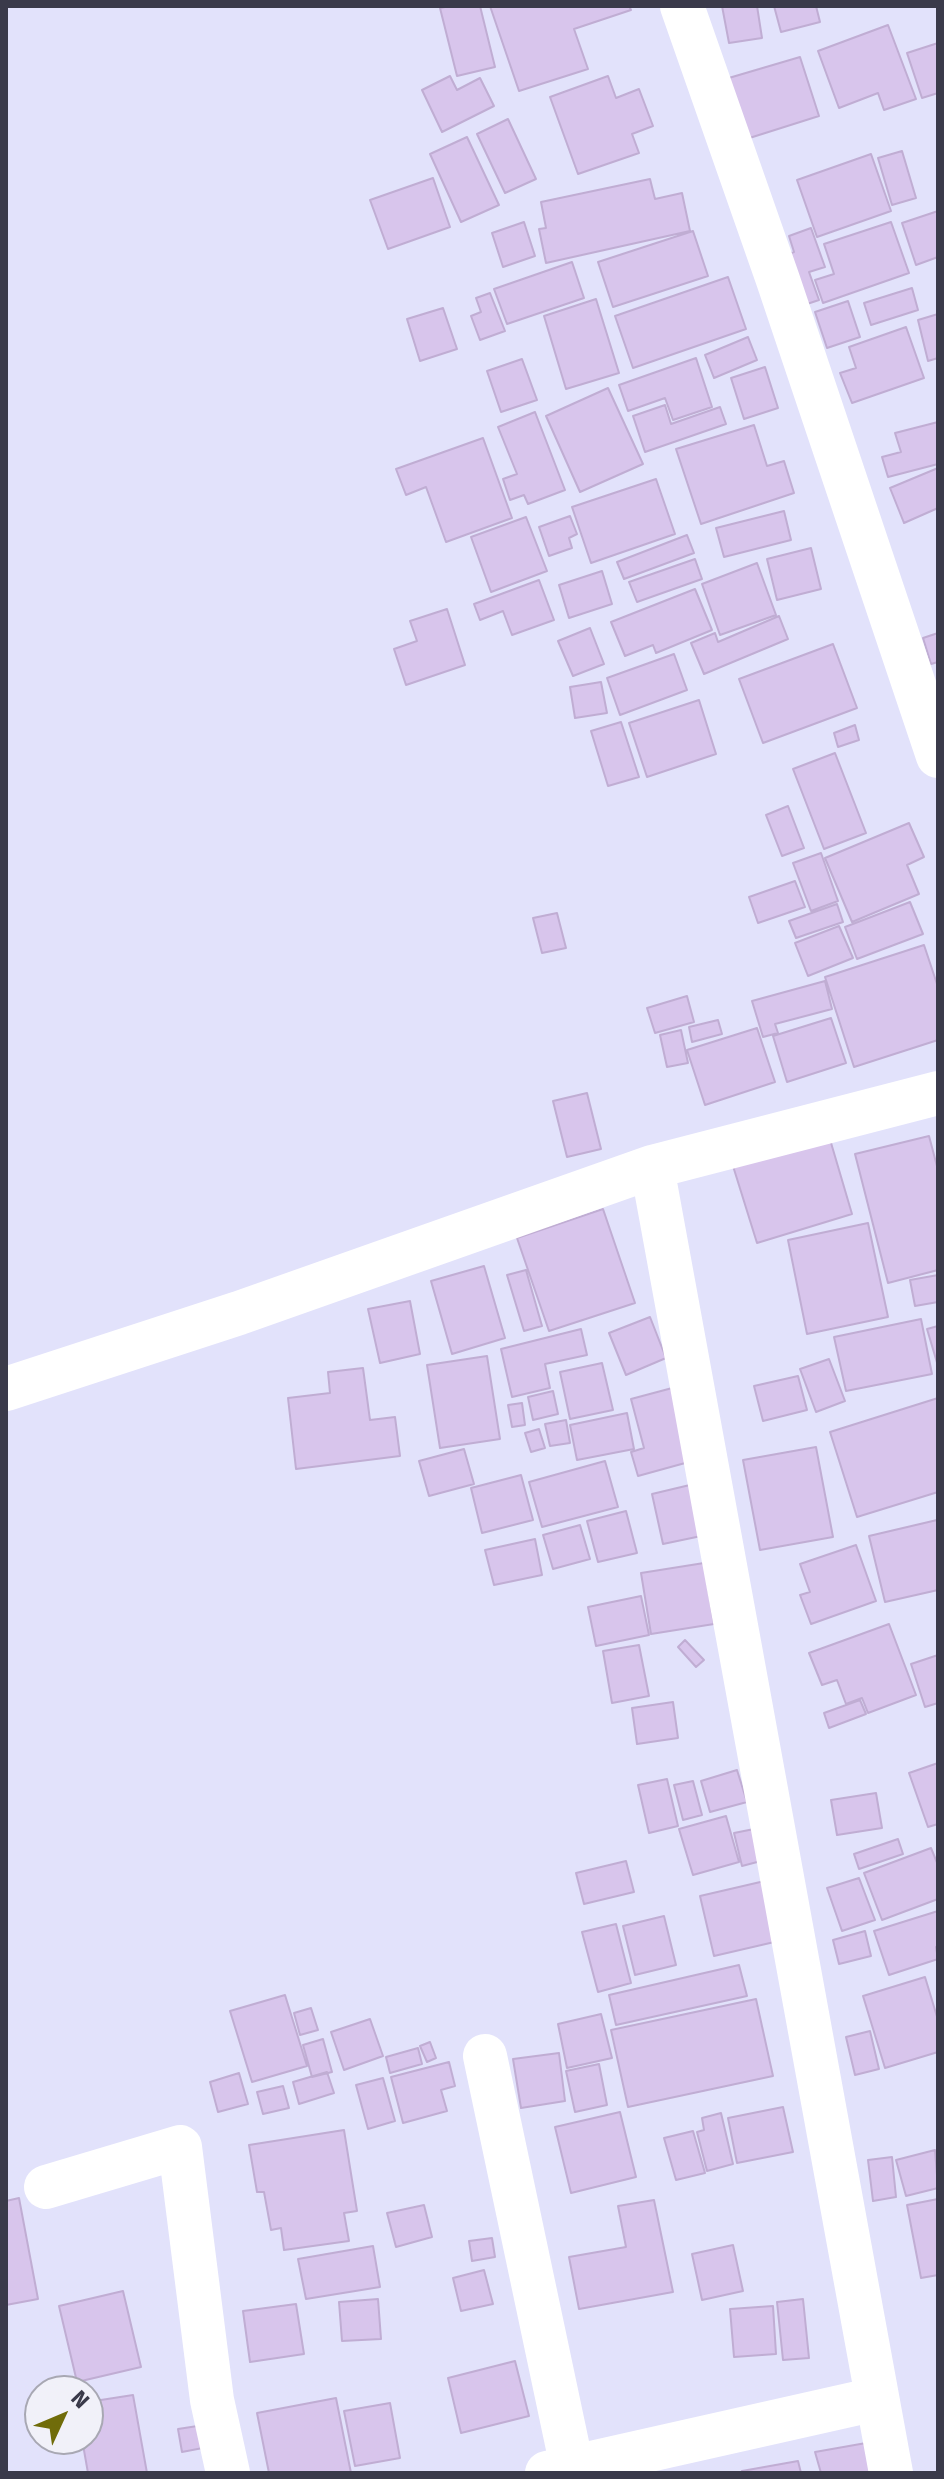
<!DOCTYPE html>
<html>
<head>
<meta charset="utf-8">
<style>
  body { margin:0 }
  #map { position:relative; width:944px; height:2479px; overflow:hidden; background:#e2e2fb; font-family:"Fira Sans",sans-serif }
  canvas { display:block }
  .frame { position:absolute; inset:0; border:8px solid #3a3a4a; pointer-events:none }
  .north { position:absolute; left:24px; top:2375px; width:80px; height:80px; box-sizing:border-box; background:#f1f1f9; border:2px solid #a8a8b3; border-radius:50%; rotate:46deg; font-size:22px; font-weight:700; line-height:32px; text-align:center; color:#3a3a4a }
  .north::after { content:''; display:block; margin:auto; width:28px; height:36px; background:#706c0a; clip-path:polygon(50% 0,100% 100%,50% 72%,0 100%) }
</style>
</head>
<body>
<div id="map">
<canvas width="944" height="2479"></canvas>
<div class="frame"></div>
<div class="north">N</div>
</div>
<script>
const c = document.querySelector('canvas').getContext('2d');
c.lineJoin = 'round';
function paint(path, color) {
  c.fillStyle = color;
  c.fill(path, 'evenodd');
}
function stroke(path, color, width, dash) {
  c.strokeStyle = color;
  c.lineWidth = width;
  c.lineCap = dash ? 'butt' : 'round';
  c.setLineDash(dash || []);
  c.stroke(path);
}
const building = new Path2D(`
  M450,6H480L495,67L457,76L440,8Z
  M490,6H629L631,10L574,29L588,69L519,91Z
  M722,6H757L762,38L729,43Z
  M774,6H816L820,22L781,32Z
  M888,25L916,99L884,110L878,93L839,108L818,51Z
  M938,43V93L922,98L907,53Z
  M800,57L819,116L740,141L722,80Z
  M450,76L457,90L480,78L494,106L442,132L422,90Z
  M608,76L616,98L639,89L653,126L632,134L639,153L578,174L550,97Z
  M508,119L536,179L505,193L477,134Z
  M467,137L499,205L461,222L430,154Z
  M902,151L916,198L892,205L878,158Z
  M871,154L891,211L817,237L797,180Z
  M433,178L450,227L388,249L370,200Z
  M650,179L655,199L682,193L690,231L546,263L539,229L546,228L541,202Z
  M938,211V257L916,265L902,223Z
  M524,222L535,256L503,267L492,233Z
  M891,222L909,273L823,303L815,280L834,274L824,244Z
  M811,228L825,267L809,272L819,300L801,306L782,256L794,252L789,236Z
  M693,231L708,276L613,307L598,262Z
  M572,262L584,298L507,324L494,289Z
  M728,277L746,329L633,368L615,316Z
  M912,288L918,310L871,325L864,303Z
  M490,293L505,331L480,340L471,316L481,312L476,298Z
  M596,299L619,373L566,389L544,316Z
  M848,301L860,337L827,348L815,312Z
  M443,308L457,349L420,361L407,319Z
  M938,314V358L928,361L918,320Z
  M906,327L924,378L852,403L840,373L856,368L849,347Z
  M748,337L757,360L714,378L705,355Z
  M696,358L712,407L673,420L665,398L628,411L619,385Z
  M522,359L537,400L501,412L487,371Z
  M765,367L778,408L744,419L731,378Z
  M608,388L643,464L580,492L546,416Z
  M665,405L671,424L720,407L726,424L645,452L633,416Z
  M535,412L565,490L528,504L524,495L510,500L503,479L517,474L498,427Z
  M938,422V464L888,477L882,457L901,452L895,433Z
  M754,425L767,466L784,461L794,493L701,524L676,449Z
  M483,438L512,518L446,542L426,487L406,495L396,469Z
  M938,468V508L904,523L890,488Z
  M656,479L675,534L591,563L572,507Z
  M784,511L791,540L724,557L716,528Z
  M570,516L577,534L569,538L572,548L549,556L539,527Z
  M526,517L547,571L491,592L471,537Z
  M687,535L694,553L624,579L617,562Z
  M811,548L821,589L777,600L767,559Z
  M695,559L702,579L637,602L629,582Z
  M757,563L776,615L720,635L702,584Z
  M602,571L612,604L569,618L559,585Z
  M539,580L554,620L512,635L503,611L480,620L474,604Z
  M695,589L712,630L656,653L653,645L625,656L611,622Z
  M447,609L465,665L406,685L394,649L417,641L410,621Z
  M779,616L788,639L704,674L691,643L715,633L718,642Z
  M590,628L604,664L573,676L558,641Z
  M938,633V662L931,664L923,638Z
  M833,644L857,708L763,743L739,679Z
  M674,654L687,690L620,715L607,678Z
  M601,682L607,713L575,718L570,687Z
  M699,700L716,754L647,777L629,723Z
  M621,722L639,777L608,786L591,731Z
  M855,725L859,740L838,747L834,733Z
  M835,753L866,833L824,849L793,769Z
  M788,806L804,848L782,856L766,815Z
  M909,823L924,857L907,865L919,894L852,922L825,858Z
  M821,853L838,901L811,911L793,863Z
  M795,881L805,907L758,923L749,897Z
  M910,902L923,934L857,959L845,927Z
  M837,904L843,922L796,938L789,921Z
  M557,913L566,948L542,953L533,918Z
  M839,926L853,958L808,976L795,943Z
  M924,945L938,987V1040L854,1067L825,977Z
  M825,981L832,1009L775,1024L778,1033L763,1037L752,1001Z
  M687,996L694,1022L655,1033L647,1008Z
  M831,1018L846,1063L787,1082L773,1036Z
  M718,1020L722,1034L692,1042L689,1027Z
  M757,1028L775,1082L705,1105L687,1050Z
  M681,1030L688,1063L667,1067L660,1035Z
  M587,1093L601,1149L567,1157L553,1101Z
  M829,1136L852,1214L757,1243L733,1166Z
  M929,1136L938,1170V1270L888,1283L855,1154Z
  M603,1209L635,1303L549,1331L517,1238Z
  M868,1223L888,1317L807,1334L788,1240Z
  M484,1266L505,1338L452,1354L431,1281Z
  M526,1270L542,1326L524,1331L507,1275Z
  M938,1275V1302L915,1306L910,1280Z
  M410,1301L420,1354L380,1363L368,1309Z
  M650,1317L666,1358L626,1375L609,1333Z
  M921,1319L932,1374L846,1391L834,1337Z
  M938,1326V1366L927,1329Z
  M581,1329L587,1355L545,1364L550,1388L512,1397L501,1349Z
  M487,1356L500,1439L440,1448L427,1365Z
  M829,1359L845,1401L816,1412L800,1369Z
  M602,1363L613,1410L570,1419L560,1372Z
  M363,1368L370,1420L395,1417L400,1456L296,1469L288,1398L330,1393L328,1372Z
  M798,1376L807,1410L763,1421L754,1386Z
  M676,1387L696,1460L638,1476L631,1452L644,1448L631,1399Z
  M553,1391L558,1414L533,1420L528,1397Z
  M938,1398V1492L857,1517L830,1432Z
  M522,1403L525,1425L512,1427L508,1405Z
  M627,1413L634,1449L577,1460L570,1425Z
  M566,1420L570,1443L550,1446L545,1424Z
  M539,1429L545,1448L531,1452L525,1433Z
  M816,1447L833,1537L760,1550L743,1460Z
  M464,1449L474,1484L429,1496L419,1461Z
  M605,1461L618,1507L542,1527L529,1482Z
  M521,1475L533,1520L482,1533L471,1488Z
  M694,1484L706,1535L663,1544L652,1494Z
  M626,1511L637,1553L598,1562L587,1521Z
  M937,1520L938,1590L885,1602L869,1536Z
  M580,1525L590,1559L553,1569L543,1535Z
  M535,1539L542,1575L494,1585L485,1550Z
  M856,1545L876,1601L811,1624L800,1595L810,1592L800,1564Z
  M704,1563L714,1624L651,1634L641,1573Z
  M641,1596L649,1635L596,1646L588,1607Z
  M889,1624L916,1695L868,1713L862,1698L846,1704L837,1680L822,1685L809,1653Z
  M685,1640L704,1660L696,1667L678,1647Z
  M639,1645L649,1696L612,1703L603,1651Z
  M938,1655V1703L925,1707L911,1664Z
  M860,1700L866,1714L829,1728L824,1713Z
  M673,1702L678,1738L637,1744L632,1708Z
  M938,1763V1824L928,1827L909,1773Z
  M737,1770L747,1802L710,1812L701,1781Z
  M667,1779L678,1826L649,1833L638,1785Z
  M693,1781L702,1815L683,1820L674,1785Z
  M876,1793L882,1828L837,1835L831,1800Z
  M726,1816L739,1862L693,1875L679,1829Z
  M754,1829L761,1861L742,1866L734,1833Z
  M898,1839L903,1854L859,1869L854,1854Z
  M931,1848L938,1865V1899L882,1920L864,1873Z
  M626,1861L634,1892L584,1904L576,1873Z
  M859,1878L875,1920L842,1931L827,1888Z
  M769,1880L783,1940L714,1956L700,1896Z
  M938,1911V1946L936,1947L938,1959L889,1975L874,1931Z
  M664,1916L676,1965L635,1975L623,1926Z
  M616,1924L631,1983L598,1992L582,1932Z
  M865,1931L871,1956L839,1964L833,1940Z
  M739,1965L747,1996L616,2025L609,1995Z
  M925,1977L938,2020V2052L885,2068L863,1996Z
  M285,1995L307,2066L252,2082L230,2011Z
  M756,1999L773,2076L628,2107L611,2030Z
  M311,2008L318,2030L300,2035L294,2013Z
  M601,2014L612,2058L567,2068L558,2024Z
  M370,2019L383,2056L344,2070L331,2032Z
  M870,2031L879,2069L855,2075L846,2037Z
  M323,2039L332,2072L312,2077L303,2045Z
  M430,2042L436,2058L427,2062L420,2046Z
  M418,2048L422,2064L390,2073L386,2057Z
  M559,2053L565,2101L521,2108L513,2059Z
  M449,2062L455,2086L441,2090L447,2111L403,2123L391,2077Z
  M599,2064L607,2105L575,2112L566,2071Z
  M327,2072L334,2093L299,2104L293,2082Z
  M239,2073L248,2104L218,2112L210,2082Z
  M383,2078L395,2121L368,2129L356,2085Z
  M283,2086L289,2108L263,2114L257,2092Z
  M783,2107L793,2152L737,2163L728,2118Z
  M620,2112L636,2177L571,2193L555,2127Z
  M721,2113L733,2164L707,2171L697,2132L704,2130L702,2118Z
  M344,2130L357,2211L344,2213L349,2241L284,2250L281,2228L271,2230L264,2192H257L249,2145Z
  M693,2131L705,2173L676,2180L664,2138Z
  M935,2150L938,2188L906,2196L896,2160Z
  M892,2157L896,2197L873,2201L868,2160Z
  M19,2198L38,2299L6,2305V2201Z
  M938,2199V2275L921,2278L907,2205Z
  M654,2200L673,2292L579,2309L569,2257L626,2247L618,2206Z
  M424,2205L432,2237L396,2247L387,2213Z
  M492,2238L495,2257L472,2261L469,2241Z
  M733,2245L743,2291L702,2300L692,2254Z
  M373,2246L380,2287L306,2299L298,2259Z
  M484,2270L493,2304L461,2311L453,2278Z
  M123,2291L141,2367L77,2382L59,2306Z
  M378,2299L381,2339L342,2341L339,2302Z
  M803,2299L809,2358L783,2360L777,2302Z
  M296,2304L304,2354L250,2362L243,2311Z
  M773,2306L776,2354L734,2357L730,2309Z
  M515,2361L529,2416L461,2433L448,2378Z
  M133,2395L147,2473H88L82,2439H88V2402Z
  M336,2398L351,2473H269L257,2413Z
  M390,2403L400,2458L355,2466L344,2411Z
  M204,2425L208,2447L182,2452L178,2429Z
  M866,2443L875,2473H821L815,2452Z
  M798,2461L801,2473H743L742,2471Z`);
const minor = new Path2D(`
  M682,6L778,280L938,756
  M652,1167L891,2473
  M6,1389L239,1313L652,1167L938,1093
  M485,2056L572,2467
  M46,2187L180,2147L212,2400L228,2473
  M547,2473L876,2399`);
paint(building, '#d8c5ec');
stroke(building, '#c0add3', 2);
stroke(minor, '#fff', 44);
</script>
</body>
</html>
